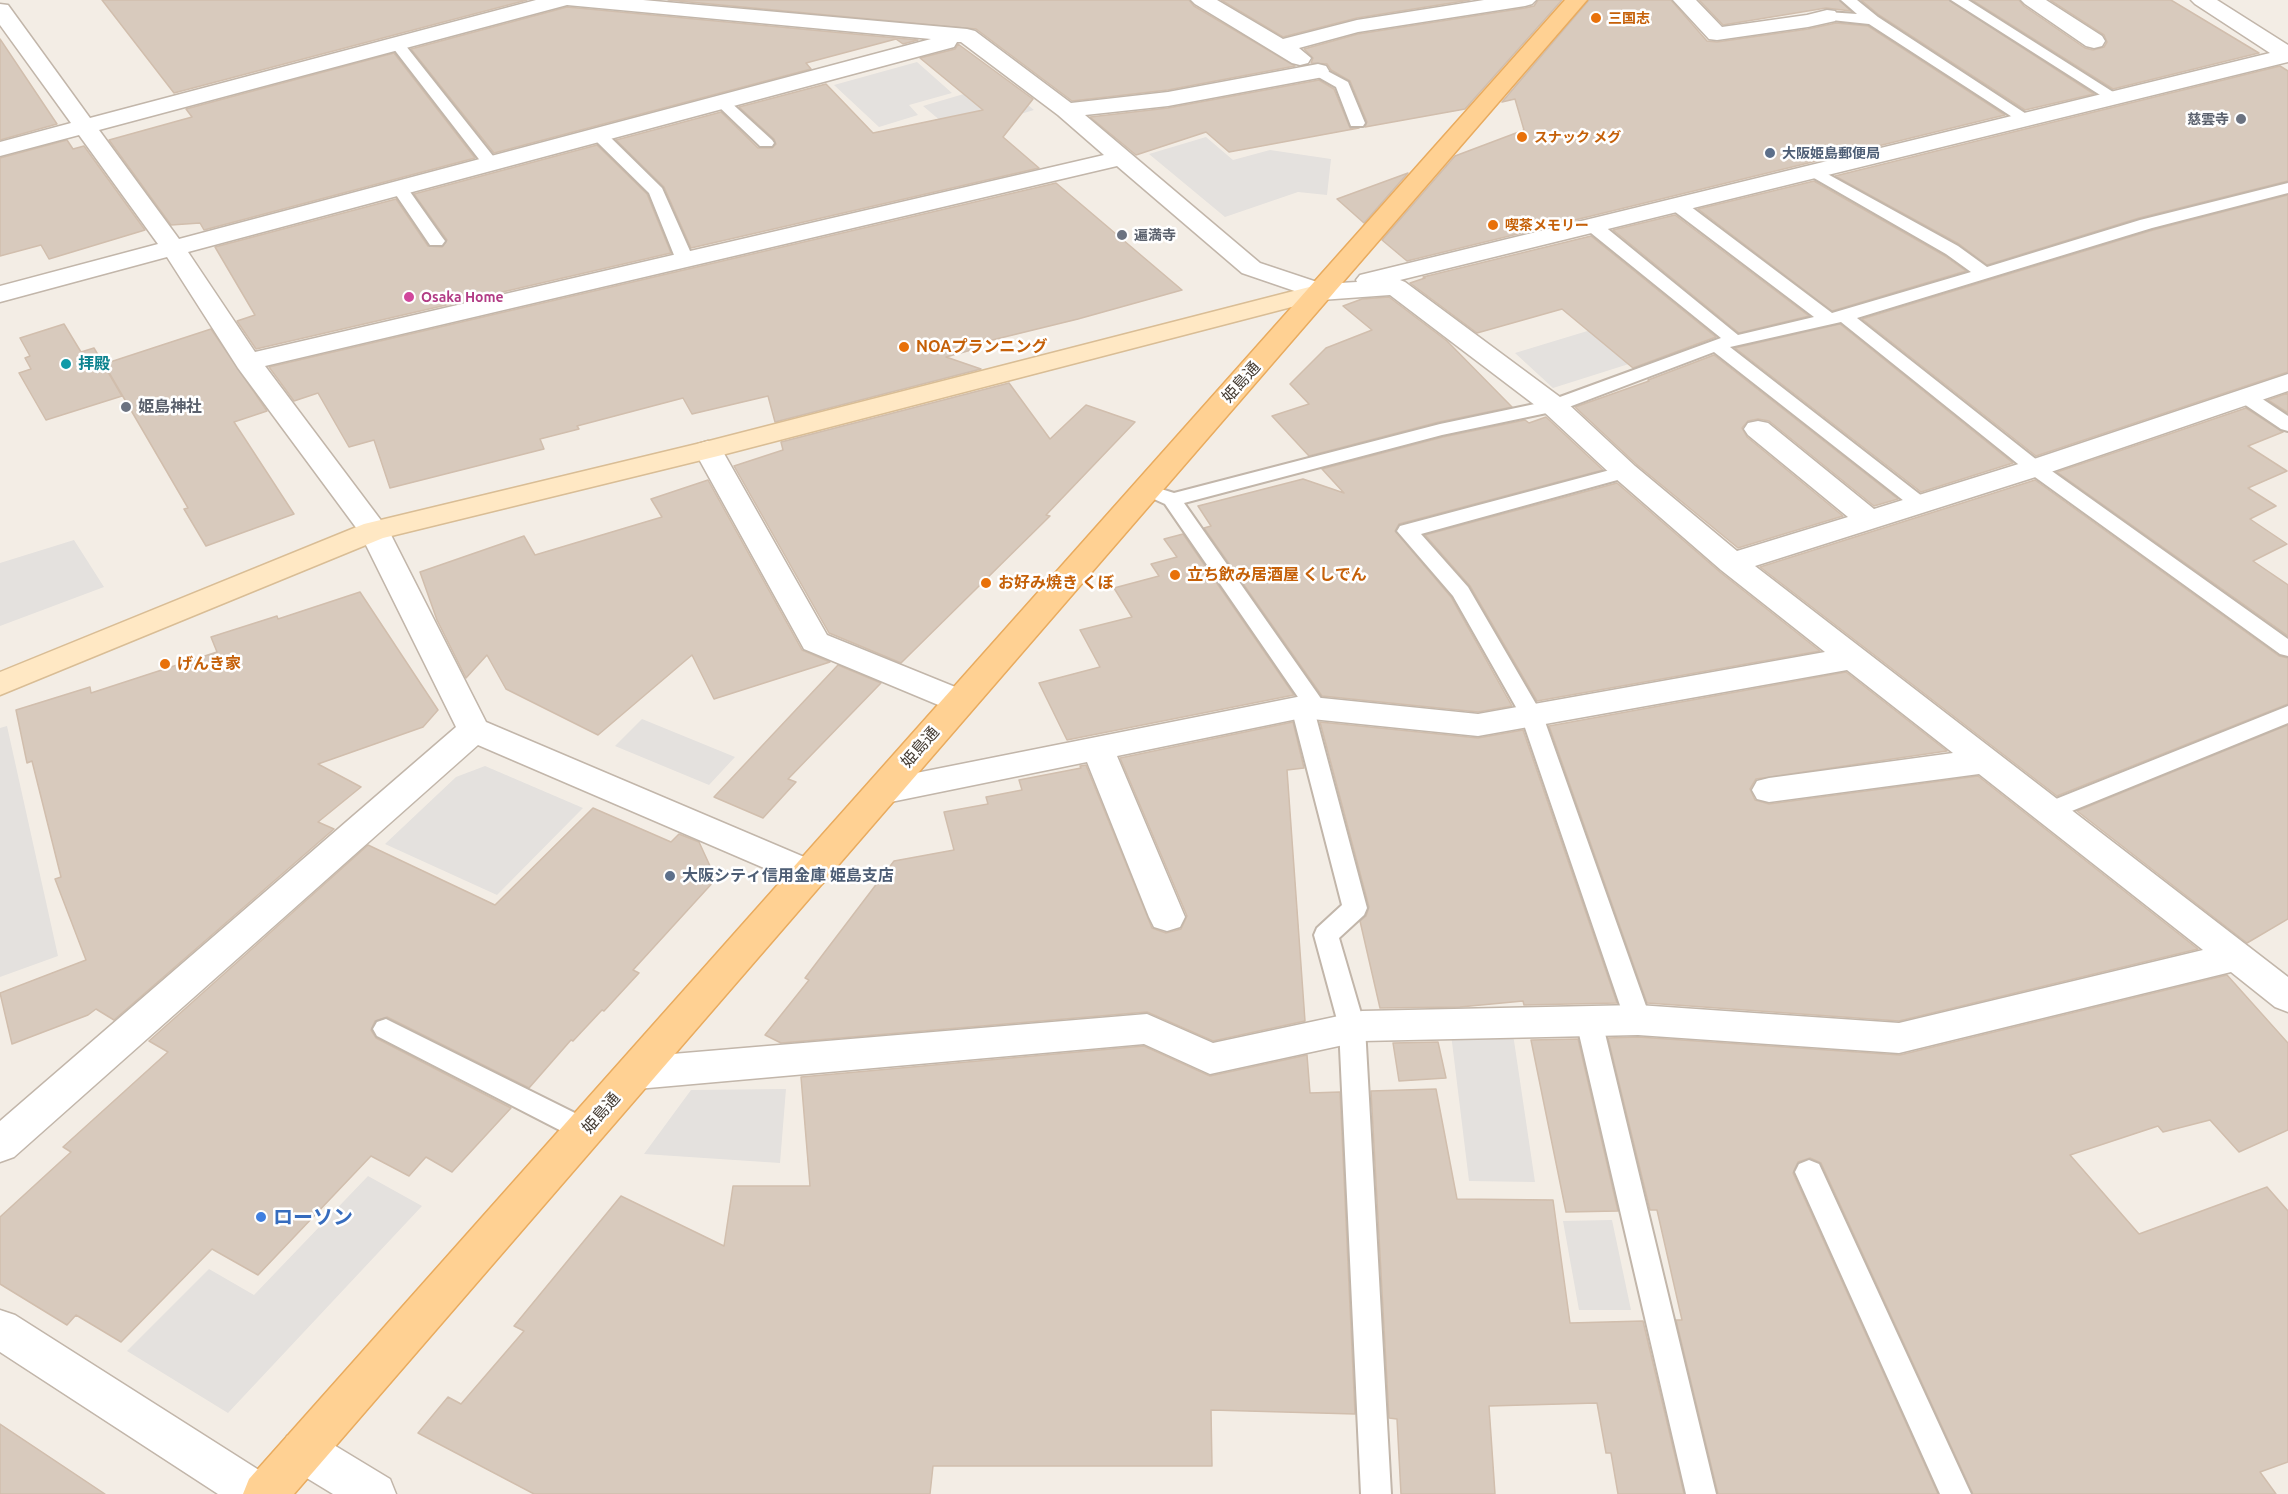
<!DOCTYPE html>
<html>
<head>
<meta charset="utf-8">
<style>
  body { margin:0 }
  canvas { display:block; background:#f3ede5 }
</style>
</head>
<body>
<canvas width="2288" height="1494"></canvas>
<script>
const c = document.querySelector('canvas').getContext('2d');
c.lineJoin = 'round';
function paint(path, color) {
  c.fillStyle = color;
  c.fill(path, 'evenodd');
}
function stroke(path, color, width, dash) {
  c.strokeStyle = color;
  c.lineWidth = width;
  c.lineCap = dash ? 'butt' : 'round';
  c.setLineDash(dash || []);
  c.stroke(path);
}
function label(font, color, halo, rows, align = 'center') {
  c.font = font + ' Ubuntu,"Noto Sans JP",sans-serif';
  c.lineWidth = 5;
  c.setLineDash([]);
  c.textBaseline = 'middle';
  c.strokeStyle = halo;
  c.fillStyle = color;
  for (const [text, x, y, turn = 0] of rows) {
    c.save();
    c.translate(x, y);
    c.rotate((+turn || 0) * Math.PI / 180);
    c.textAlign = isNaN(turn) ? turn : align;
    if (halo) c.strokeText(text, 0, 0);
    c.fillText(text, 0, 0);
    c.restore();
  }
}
const parking = new Path2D(`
  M917,62L952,93L909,105L918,115L879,127L834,85Z
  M1001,83L1034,110L987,124L948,127L923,106Z
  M1206,137L1233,160L1270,150L1331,159L1327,195L1298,192L1225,217L1149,154Z
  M1594,329L1673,350L1553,388L1515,353Z
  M74,540L104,587L0,626V563Z
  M642,719L735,757L709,785L615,746Z
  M7,726L58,956L0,977V728Z
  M485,766L583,808L497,895L385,844L456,777Z
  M1451,1034H1513L1535,1182L1469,1181Z
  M786,1089L780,1163L644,1154L691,1090Z
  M368,1176L422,1206L228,1413L127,1351L209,1269L254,1295Z
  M1612,1220L1631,1310H1579L1563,1221Z`);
const building = new Path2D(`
  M102,0H527L174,93Z
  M668,0H1189L1194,6L1295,66L1168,90L1072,101L976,29Z
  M1221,0H1470L1357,18L1283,37Z
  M1538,0H1562L1465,109L1365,127L1367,122L1350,81L1331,70L1327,64L1311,63L1313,58L1304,49L1358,34L1525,8L1534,6Z
  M1589,0H1671L1707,41L1717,42L1808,29L1836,23L1868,26L2005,115L1407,261L1382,240L1455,156L1524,130L1515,99L1502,102Z
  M1699,0H1839L1851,11L1826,8L1723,25Z
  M1861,0H1949L2094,94L2025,110L1879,15Z
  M1972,0H2019L2024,6L2085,48L2093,50L2104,47L2107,42L2104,35L2050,0H2171L2259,53L2113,89Z
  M567,7L918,40L903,44L896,39L806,63L811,69L494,153L411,49Z
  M0,39L57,124L0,140Z
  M958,44L1033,99L1003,137L1039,168L691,248L664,187L616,140L721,112L758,148H772L776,144L774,139L739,107L826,84L873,133L983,110L920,58L955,49Z
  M394,53L475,158L204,230L200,223L171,225L109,140L192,117L186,109Z
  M2280,66L2288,71V181L2139,218L1987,265L1959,244L1835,176Z
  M1319,80L1334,89L1350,128H1359L1229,152L1206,132L1136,155L1090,117L1168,108Z
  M67,140L73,149L84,146L145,230L49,259L41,245L0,256V158Z
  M597,145L647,194L671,253L256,349L237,321L255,315L215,247L396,199L428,246L442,247L447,240L414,194Z
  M1408,173L1364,223L1337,199Z
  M1814,181L1945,256L1966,271L1832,311L1698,209Z
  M1056,183L1182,290L1078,319L980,343L982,347L946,357L981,369L775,422L768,396L692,414L683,398L577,426L579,429L540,439L544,449L390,488L374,440L349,447L318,393L294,401L269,367Z
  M2288,195V372L2036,456L1862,319L2153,230Z
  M1675,215L1809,316L1739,333L1613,230Z
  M1591,236L1716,337L1633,368L1562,309L1477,333L1410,283L1425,278L1423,277Z
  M1389,297L1447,341L1512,407L1439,422L1309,456L1272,416L1309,404L1290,384L1326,348L1372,330L1343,306L1362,299Z
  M64,324L81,352L94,348L122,396L46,420L19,373L31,369L25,358L30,356L20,338Z
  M1840,324L2013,463L1921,492L1735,348Z
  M211,329L267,411L234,422L294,514L206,546L184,509L188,508L104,364Z
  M1714,355L1898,499L1874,506L1769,421L1758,419L1748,421L1742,428L1747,437L1843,516L1738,548L1636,464L1575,407L1649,381L1648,380Z
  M1009,383L1050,439L1086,405L1135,422L1046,515L1050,516L901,663L829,633L734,466L783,450L781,442Z
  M2288,393V413L2268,400Z
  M2246,408L2283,432L2248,446L2287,471L2248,488L2276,506L2250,519L2287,544L2253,561L2288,585V636L2057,472Z
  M1546,417L1603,470L1399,524L1395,531L1451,597L1512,706L1478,712L1322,696L1204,528L1211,526L1198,506L1303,479L1344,493L1322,469L1443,437L1525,420L1529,423Z
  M708,480L802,650L830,662L714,699L692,655L598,735L506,689L487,655L466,678L437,620L420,572L524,536L535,555L662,517L651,499Z
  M2035,480L2279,656L2288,658V704L2057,796L1760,567Z
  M1617,483L1720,572L1820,651L1537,701L1470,586L1425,535Z
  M1183,534L1294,695L1067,740L1039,683L1100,667L1080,630L1132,617L1114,588L1159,576L1151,564L1177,557L1164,539Z
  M360,592L438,710L423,727L318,764L361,787L318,822L334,829L114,1020L96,1009L88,1015L12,1044L0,993L86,960L55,879L61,877L32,761L27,763L16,710L90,687L91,693L217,652L211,637L277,616L278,619Z
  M838,665L881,683L788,779L796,782L763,818L714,797Z
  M1846,672L1947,751L1756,779L1750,789L1755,800L1769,804L1978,776L2198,949L1899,1021L1647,1003L1549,726Z
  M1293,722L1304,768L1287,770L1305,1021L1213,1041L1147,1012L781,1043L765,1035L809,980L805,978L894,861L954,850L944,812L988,804L986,797L1022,790L1019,780L1081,768L1080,766L1086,765L1152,928L1166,933L1181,929L1187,916L1120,758Z
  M1320,722L1478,738L1523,730L1617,1003L1524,1005L1523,1001L1460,1007L1380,1008L1360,921L1366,916L1369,907Z
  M2288,725V919L2247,943L2077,811Z
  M593,808L671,842L679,834L699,842L716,879L633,970L639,973L604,1011L602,1010L573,1041L571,1040L529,1088L387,1017L375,1021L371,1030L376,1038L511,1108L452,1172L426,1157L409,1176L371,1156L258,1275L212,1249L121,1342L76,1315L67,1325L0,1284V1217L71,1152L63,1147L168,1052L149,1041L368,845L495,905Z
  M2227,975L2288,1043V1130L2239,1152L2210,1120L2163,1132L2158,1126L2070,1155L2139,1234L2267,1187L2288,1211V1462L2260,1472L2276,1494H1973L1821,1163L1810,1158L1798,1162L1793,1173L1938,1494H1718L1676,1320H1682L1657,1210H1650L1608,1038L1638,1037L1900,1055Z
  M1578,1039L1618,1211L1566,1212L1531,1040Z
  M1438,1042L1446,1078L1399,1081L1393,1043Z
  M1144,1046L1210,1076L1307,1055L1310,1093L1340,1092L1355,1414L1211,1410L1212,1466H933L930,1494H534L418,1433L448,1397L461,1404L524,1331L514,1326L621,1196L724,1246L733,1186H810L801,1077Z
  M1436,1089L1457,1199L1553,1200L1570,1323L1643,1321L1684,1494H1618L1611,1453H1606L1597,1403L1489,1406L1495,1494H1401L1397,1419L1389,1418L1371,1091Z
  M0,1424L105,1494H0Z`);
const lane = new Path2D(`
  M1841,0H1857L1878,17L2034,119L2026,124L2020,122L1869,24L1822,19L1820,16L1827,12L1857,14Z
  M1951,0H1968L2121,97L2118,100H2108Z
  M397,40L402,41L497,161L499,164L497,167H485L390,44Z
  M1318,66L1348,82L1365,123L1363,126H1351L1336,87L1313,74L1310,71L1313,68Z
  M722,97L727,99L772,140L774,143L772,146H760L717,105L714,102Z
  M599,130L605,132L662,188L694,260L691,264H679L676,260L649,193L593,138L591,135L593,132Z
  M1813,166L1958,246L1987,267L2140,220L2288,183V193L2152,228L1857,318L2042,464L2288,639V656L2280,654L2028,472L1841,322L1730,347L1927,500L1930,504L1927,508L1920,510L1913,508L1714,352L1561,410L1442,435L1184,503L1329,710L1326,715L1316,717L1367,908L1364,915L1339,938L1365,1027L1391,1494H1361L1339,1027L1314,935L1317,928L1342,905L1291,707L1294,702L1300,700L1165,504L1154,499L1151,495L1154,491L1161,489L1174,493L1440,424L1549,401L1721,338L1586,229L1584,225L1586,221H1598L1738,335L1814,317L1670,208L1668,204L1670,200H1682L1832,313L1971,272L1946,254L1807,174L1805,171Z
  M400,184L406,186L442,237L445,241L442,245H430L392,189Z
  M2245,390L2252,392L2288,416V431L2281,429L2238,400L2236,396L2238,392Z
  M1625,466L1632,468L1635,472L1632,476L1421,534L1468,587L1543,716L1651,1020L1647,1027L1638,1030L1629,1027L1625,1020L1521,716L1453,596L1397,531L1400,526Z
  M2288,706V723L2057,817L2049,819L2041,817L2037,811L2041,805Z
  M1589,1011L1598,1014L1602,1021L1716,1494H1686L1576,1021L1580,1014Z
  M386,1019L595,1123L599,1131L595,1139L586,1142L577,1139L377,1036L373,1029L377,1022Z
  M1809,1160L1819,1164L1971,1494H1940L1795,1172L1799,1164Z`);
const street = new Path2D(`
  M536,0H643L967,29L975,31L1071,103L1168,92L1318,64L1326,66L1329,71L1326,76L1318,78L1168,106L1085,115L1260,263L1323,284L1357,282L1356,280L1360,275L2270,53L2195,4L2191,0H2217L2288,45V62L1400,280L1405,282L1564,400L1635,466L1737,551L1848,517L1748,435L1744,429L1748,423L1758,421L1768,423L1874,509L2025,462L2288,374V391L2045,474L1755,566L2288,977V1012L2275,1007L2231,972L1899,1053L1638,1035L1362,1041L1210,1074L1144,1044L637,1089L623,1084L618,1073L623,1062L637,1057L1147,1014L1213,1043L1362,1011L1638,1005L1899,1023L2203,950L1979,774L1769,802L1757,799L1752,790L1757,781L1769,778L1953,753L1847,670L1478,736L1302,718L1117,756L1185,917L1180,927L1167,931L1154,927L1149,917L1087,762L881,804L869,801L864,792L869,783L881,780L1302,696L1478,714L1825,652L1721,570L1615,478L1544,412L1390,295L1321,300L1242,273L1117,166L265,366L389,531L486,722L823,865L829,874L823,883L811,887L799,883L478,745L14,1157L0,1162V1121L456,727L360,533L238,368L167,257L0,302V286L158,244L79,135L0,156V142L71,123L0,25V4L8,5L90,118ZM567,5L931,39L179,239L99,130ZM957,42H961L1058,115L1104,155L255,352L188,252L954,47Z
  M1191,0H1217L1283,39L1357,20L1484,0H1536L1532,4L1525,6L1358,32L1299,48L1311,58L1308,63L1300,65L1292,63L1195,4Z
  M1673,0H1696L1722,27L1807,15L1827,10L1835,11L1838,16L1835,21L1808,27L1717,40L1709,39Z
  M2021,0H2046L2102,36L2105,41L2102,46L2094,48L2086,46L2025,4Z
  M708,441L718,444L722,450L827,635L970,693L975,701L970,709L959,712L948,709L804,649L694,450L698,444Z
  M0,1310L15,1315L273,1479L279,1494H218L0,1352Z
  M303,1430L319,1436L390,1479L396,1494H333L287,1466L281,1451L287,1436Z`);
const secondary = new Path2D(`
  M1321,284L1330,287L1334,292L1330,297L718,456L383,538L0,695V672L364,524L705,442Z`);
const primary = new Path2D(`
  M1565,0H1587L294,1494H243L249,1479Z`);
const markers = [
  [1596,18,6,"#e8710a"],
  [2241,119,6,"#6b7280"],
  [1522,137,6,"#e8710a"],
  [1770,153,6,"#5c6f8a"],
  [1493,225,6,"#e8710a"],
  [1122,235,6,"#6b7280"],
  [409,297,6,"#d1479c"],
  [904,347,6,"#e8710a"],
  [66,364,6,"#0f9aa8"],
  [126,407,6,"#6b7280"],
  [1175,575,6,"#e8710a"],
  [986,583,6,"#e8710a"],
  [165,664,6,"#e8710a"],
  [670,876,6,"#5c6f8a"],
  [261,1217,6,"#3f7fe0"]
];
const farFoodnames = [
  ["三国志",1608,18],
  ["スナック メグ",1534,137],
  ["喫茶メモリー",1505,225]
];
const farWorshipnames = [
  ["慈雲寺",2229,119],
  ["遍満寺",1134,235,"left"]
];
const farServicenames = [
  ["大阪姫島郵便局",1782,153]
];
const farHotelnames = [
  ["Osaka Home",421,297]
];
const foodNames = [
  ["NOAプランニング",916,347],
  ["立ち飲み居酒屋 くしでん",1187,575],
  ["お好み焼き くぼ",998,583],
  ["げんき家",177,664]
];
const cultureNames = [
  ["拝殿",78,364]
];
const streetNames = [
  ["姫島通",1241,382,-48],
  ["姫島通",920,747,-49],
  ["姫島通",601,1113,-49]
];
const worshipNames = [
  ["姫島神社",138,407]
];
const serviceNames = [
  ["大阪シティ信用金庫 姫島支店",682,876]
];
const nearShopnames = [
  ["ローソン",273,1217]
];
paint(parking, '#e4e1de');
paint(building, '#d8cabd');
stroke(building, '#d1bead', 1.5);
stroke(lane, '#c2b6aa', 4);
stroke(street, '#c2b6aa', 3);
stroke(secondary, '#d9bd95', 3);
stroke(primary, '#e9ab5e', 3);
paint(lane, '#fff');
paint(street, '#fff');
paint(secondary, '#ffe8c4');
paint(primary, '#ffd193');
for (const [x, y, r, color] of markers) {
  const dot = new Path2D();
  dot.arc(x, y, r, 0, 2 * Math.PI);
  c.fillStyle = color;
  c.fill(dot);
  stroke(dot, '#fff', 2);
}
label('bold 14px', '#c56008', '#fff', farFoodnames, 'left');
label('bold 14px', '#5b616d', '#fff', farWorshipnames, 'right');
label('bold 14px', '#4e5e75', '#fff', farServicenames, 'left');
label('bold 14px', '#b23c85', '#fff', farHotelnames, 'left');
label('bold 16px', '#c56008', '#fff', foodNames, 'left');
label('bold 16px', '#0d838f', '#fff', cultureNames, 'left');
label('16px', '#463d34', '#fff', streetNames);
label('bold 16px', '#5b616d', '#fff', worshipNames, 'left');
label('bold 16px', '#4e5e75', '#fff', serviceNames, 'left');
label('bold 20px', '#366cbe', '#fff', nearShopnames, 'left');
</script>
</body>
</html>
